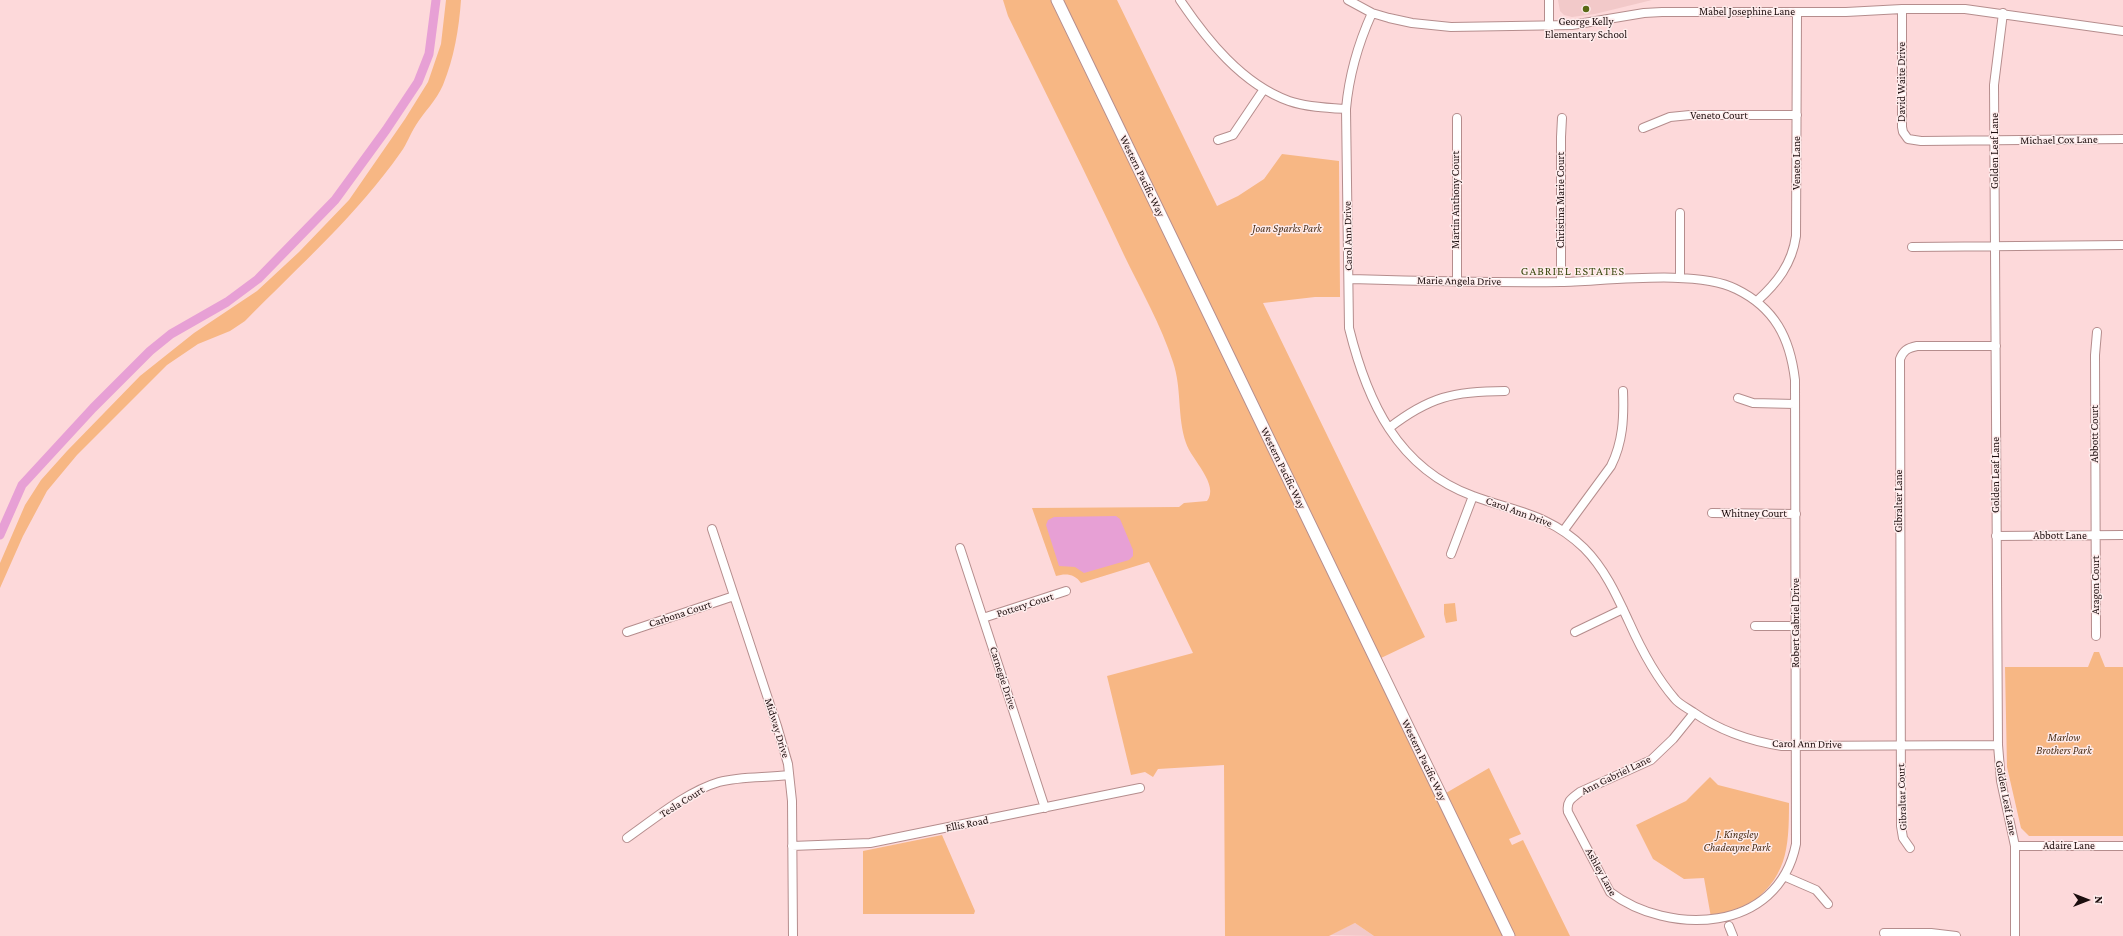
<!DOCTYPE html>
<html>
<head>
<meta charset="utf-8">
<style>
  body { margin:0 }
  #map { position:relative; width:2123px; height:936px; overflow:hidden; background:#fdd9da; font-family:"Crimson Pro",serif }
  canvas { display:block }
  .north { position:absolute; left:2067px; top:880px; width:40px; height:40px; -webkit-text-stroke:3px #feecec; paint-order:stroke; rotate:90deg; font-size:11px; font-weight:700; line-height:16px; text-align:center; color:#1c0e0e }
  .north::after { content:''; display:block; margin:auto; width:14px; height:18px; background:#1c0e0e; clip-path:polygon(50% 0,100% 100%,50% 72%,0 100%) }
</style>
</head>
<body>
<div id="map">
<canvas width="2123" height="936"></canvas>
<div class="north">N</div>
</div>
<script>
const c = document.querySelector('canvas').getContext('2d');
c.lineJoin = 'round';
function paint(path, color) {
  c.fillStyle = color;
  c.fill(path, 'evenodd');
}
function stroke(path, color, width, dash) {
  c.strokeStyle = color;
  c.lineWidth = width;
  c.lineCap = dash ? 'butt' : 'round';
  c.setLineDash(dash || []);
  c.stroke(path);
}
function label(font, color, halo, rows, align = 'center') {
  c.font = font + ' "Crimson Pro",serif';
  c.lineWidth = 3;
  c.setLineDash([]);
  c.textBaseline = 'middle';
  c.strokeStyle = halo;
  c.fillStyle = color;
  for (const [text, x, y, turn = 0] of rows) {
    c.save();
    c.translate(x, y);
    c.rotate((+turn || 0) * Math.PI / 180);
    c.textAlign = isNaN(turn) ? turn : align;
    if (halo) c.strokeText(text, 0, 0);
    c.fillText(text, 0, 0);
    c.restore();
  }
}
const built = new Path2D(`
  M1558,0H1652L1595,14L1572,17L1564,15L1560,11Z
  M1355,923L1374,936L1330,935Z`);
const green = new Path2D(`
  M446,0H461C459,29 454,58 443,85C436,101 424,112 416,125C410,134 407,144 401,152C357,215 299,266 245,321L230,331L198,344L167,365L77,455L47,491L23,536L0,588V563L25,505L41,480L67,451L140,376L194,333L257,291L299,252L349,200L405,119L428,82L441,44Z
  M1003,0H1053L1506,936H1374L1355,923L1329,936H1225L1224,765L1158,769L1153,777L1145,772L1131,775L1107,676L1193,653L1149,562L1081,583C1075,574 1066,573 1056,576L1032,508L1179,507L1184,503L1207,501C1220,485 1191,459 1186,443C1177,417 1182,388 1173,362C1161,325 1141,290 1124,255C1087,175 1047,96 1008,16Z
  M1063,0H1117L1217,206L1238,196L1264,179L1282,154L1339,161L1340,297H1315L1263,303L1425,637L1381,658Z
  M1455,603L1457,621L1446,623L1444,614V604Z
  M2094,652H2099L2105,667H2123V836H2029L2021,828L2007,767L2005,667H2088Z
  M1489,768L1521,834L1509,839L1512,845L1523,840L1570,936H1515L1446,793Z
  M1710,777L1718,785L1789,803C1789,849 1787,880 1745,907C1734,914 1725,919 1712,923L1704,878L1684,879L1653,859L1636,825L1686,801Z
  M942,835L975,911L974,914H863V851Z`);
const water = new Path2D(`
  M1116,516L1120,519L1133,550V556L1129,560L1084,573L1075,567L1059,566L1046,525L1048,520L1054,517Z`);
const canal = new Path2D(`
  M0,535L22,485L93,408L150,351L171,334L227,302L258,279L335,200L386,130L418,82L429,54L436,0`);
const street = new Path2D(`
  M1180,0C1207,40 1242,84 1289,101C1306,107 1328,108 1346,109
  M1348,0L1372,13L1389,18L1412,23L1451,27L1572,25L1644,13L1662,12H1846L1902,9H1965L2123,31
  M1549,0V26
  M1902,9V127L1903,132L1908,139L1921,141L2123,139
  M1372,13C1358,44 1349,75 1346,109L1349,328C1367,401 1397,468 1473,496C1516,512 1549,514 1584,548C1605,569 1617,596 1629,622C1641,649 1655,676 1675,699C1679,704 1687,708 1693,712C1720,731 1749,741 1782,746L1998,745
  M2003,13L1994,85L1998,745L2001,781L2015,846V936
  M1457,118V282
  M1643,128L1670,117L1690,115H1797
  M1218,140L1233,135L1264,89
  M1680,213V278
  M1912,247L2123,245
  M1349,279C1420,281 1490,283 1561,282C1606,281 1698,269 1736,289C1775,308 1790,338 1795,380L1796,844C1778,934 1668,936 1610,892L1568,812C1566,801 1572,798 1580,792L1651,760L1673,739L1694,713
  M1561,282V137L1562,118
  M1757,301C1777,283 1792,264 1796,236L1797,12
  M1738,398L1753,403L1795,404
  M1389,428C1429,397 1454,391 1505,391
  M1712,513L1796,514
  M712,529L777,726L788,764L792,801L793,936
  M1564,530L1611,466C1623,442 1624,418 1623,391
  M1996,536L2123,535
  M960,548L1045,808
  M1451,554L1473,496
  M983,618L1066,591
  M1755,626H1796
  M627,632L734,596
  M1575,632L1623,609
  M2096,636L2095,355L2097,332
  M627,838C654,819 688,791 719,782C742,776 766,778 789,775
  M792,846L870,843L1140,788
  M2015,846H2123
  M1910,848L1903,838L1901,826L1900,359C1903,351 1907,348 1917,346H1996
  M1786,877L1816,890L1828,904
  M1729,926L1733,936
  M1884,933H1931L1956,936`);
const secondary = new Path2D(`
  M1057,0L1509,936`);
const markers = [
  [1586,9,4,"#586915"]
];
const streetNames = [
  ["Mabel Josephine Lane",1747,12],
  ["David Waite Drive",1902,82,-90],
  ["Veneto Court",1719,116],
  ["Michael Cox Lane",2059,140,-1],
  ["Golden Leaf Lane",1995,151,-90],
  ["Veneto Lane",1797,163,-90],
  ["Western Pacific Way",1142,176,64],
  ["Martin Anthony Court",1456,200,-90],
  ["Christina Marie Court",1561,200,-90],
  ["Carol Ann Drive",1348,236,-91],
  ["Marie Angela Drive",1459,281,1],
  ["Abbott Court",2095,434,-90],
  ["Western Pacific Way",1283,468,64],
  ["Golden Leaf Lane",1996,475,-90],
  ["Gibralter Lane",1899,501,-90],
  ["Carol Ann Drive",1519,512,20],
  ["Whitney Court",1754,514],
  ["Abbott Lane",2060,536],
  ["Aragon Court",2096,585,-90],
  ["Pottery Court",1025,605,-18],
  ["Carbona Court",680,614,-18],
  ["Robert Gabriel Drive",1796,623,-90],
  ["Carnegie Drive",1003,678,72],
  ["Midway Drive",777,728,73],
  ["Carol Ann Drive",1807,744,1],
  ["Western Pacific Way",1424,760,64],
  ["Ann Gabriel Lane",1616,775,-26],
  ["Gibraltar Court",1902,797,-92],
  ["Golden Leaf Lane",2006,798,79],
  ["Tesla Court",682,802,-32],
  ["Ellis Road",967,824,-11],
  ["Adaire Lane",2069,846],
  ["Ashley Lane",1601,872,61]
];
const poiNames = [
  ["George Kelly",1586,22],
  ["Elementary School",1586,35]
];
const parkNames = [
  ["Joan Sparks Park",1287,229],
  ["Marlow",2064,738],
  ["Brothers Park",2064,751],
  ["J. Kingsley",1737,835],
  ["Chadeayne Park",1737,848]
];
const neighbourhoodNames = [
  ["GABRIEL ESTATES",1573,271]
];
paint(built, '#f2c9c9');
paint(green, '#f7b784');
paint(water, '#e7a0d5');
stroke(canal, '#e7a0d5', 9);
stroke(street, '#b58d8d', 10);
stroke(secondary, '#b58d8d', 13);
stroke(street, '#fff', 8);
stroke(secondary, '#fff', 11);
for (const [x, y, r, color] of markers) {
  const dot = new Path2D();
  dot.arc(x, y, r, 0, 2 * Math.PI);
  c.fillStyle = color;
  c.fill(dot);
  stroke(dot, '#feecec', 1.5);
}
label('11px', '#1c0e0e', '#feecec', streetNames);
label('11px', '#1c0e0e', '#feecec', poiNames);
label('italic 11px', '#492d15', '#feecec', parkNames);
c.letterSpacing = '1px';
label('12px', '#3c4910', '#feecec', neighbourhoodNames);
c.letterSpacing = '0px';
</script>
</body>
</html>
